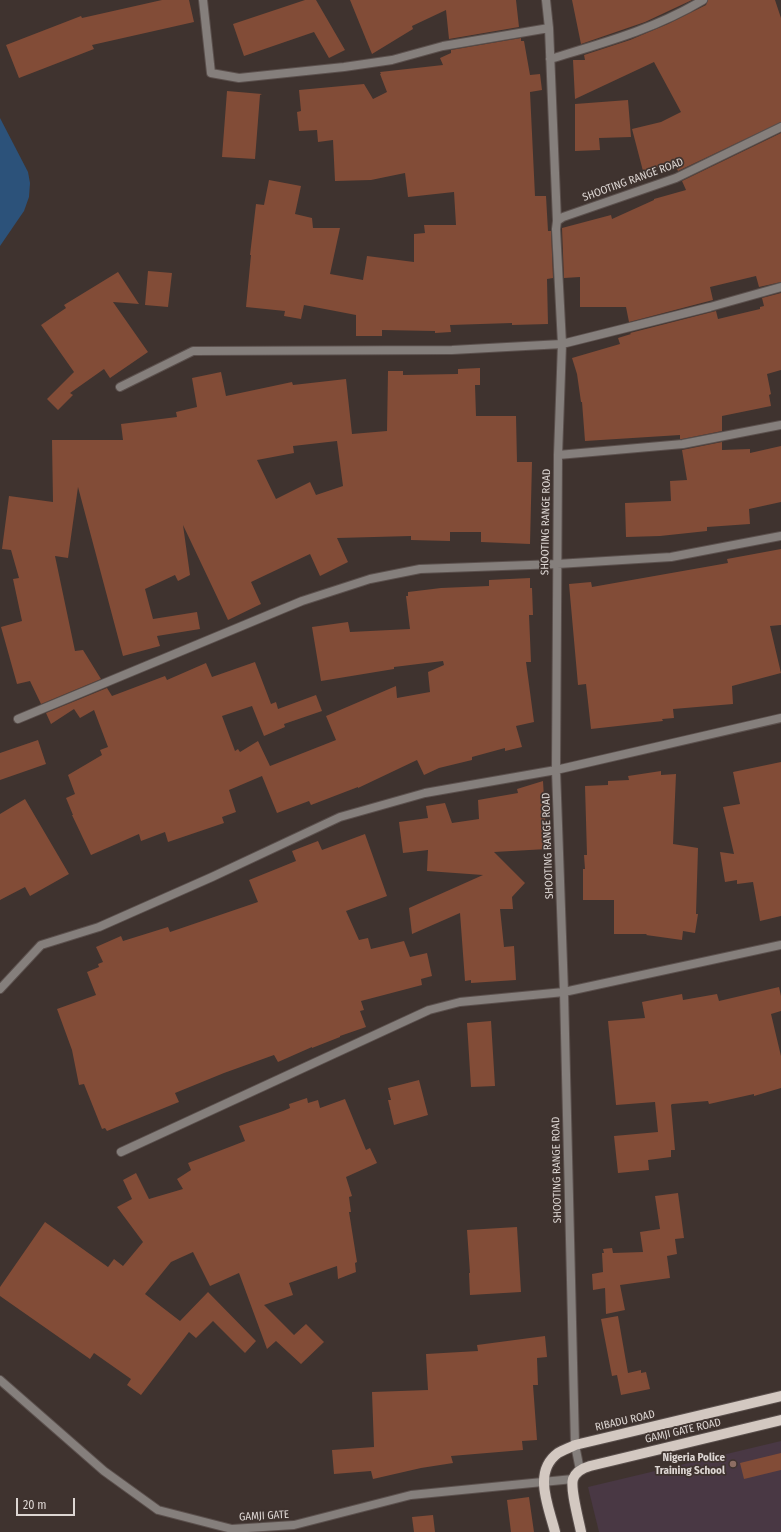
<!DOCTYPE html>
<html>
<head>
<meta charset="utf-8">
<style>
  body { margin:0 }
  #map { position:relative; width:781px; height:1532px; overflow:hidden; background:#3f332f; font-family:"Fira Sans Condensed",sans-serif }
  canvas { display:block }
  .scale { position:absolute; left:16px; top:1498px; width:59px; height:18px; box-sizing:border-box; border:2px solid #ddd6d3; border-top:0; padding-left:5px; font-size:12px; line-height:14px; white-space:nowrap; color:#ddd6d3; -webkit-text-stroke:3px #3f332f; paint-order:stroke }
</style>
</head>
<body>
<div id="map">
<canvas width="781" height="1532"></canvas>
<div class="scale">20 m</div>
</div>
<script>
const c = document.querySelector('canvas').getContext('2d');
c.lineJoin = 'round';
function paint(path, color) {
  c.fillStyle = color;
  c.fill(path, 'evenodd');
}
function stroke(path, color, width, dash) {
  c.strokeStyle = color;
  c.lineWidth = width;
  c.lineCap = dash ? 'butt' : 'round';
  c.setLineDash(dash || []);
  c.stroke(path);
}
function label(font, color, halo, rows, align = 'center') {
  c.font = font + ' "Fira Sans Condensed",sans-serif';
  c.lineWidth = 3.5;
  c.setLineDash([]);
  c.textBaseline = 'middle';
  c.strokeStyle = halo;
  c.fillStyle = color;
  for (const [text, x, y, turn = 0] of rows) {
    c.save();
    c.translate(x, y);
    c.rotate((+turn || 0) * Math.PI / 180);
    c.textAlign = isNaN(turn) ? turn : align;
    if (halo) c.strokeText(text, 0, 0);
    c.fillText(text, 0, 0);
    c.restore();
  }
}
const education = new Path2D(`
  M781,1441V1532H599L588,1487Z`);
const water = new Path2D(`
  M0,118L28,172L30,183L29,197L24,211L0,246Z`);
const building = new Path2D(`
  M162,0H189L194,22L92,45L94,49L19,78L6,45L81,16L82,18Z
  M305,0H316L345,50L329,58L314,32L244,56L233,24Z
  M350,0H516L519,27L449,39L446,10L412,26L413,29L372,54Z
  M572,0H692L645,22L581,44Z
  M708,0H775L781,18V122L678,171L674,163L643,171L632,129L661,122L681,112L654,62L575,99L573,60H585L584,55L630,40L668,24L706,5Z
  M521,38V41H524L530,75L540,74L542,90L530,92L535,196H546L548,231H551L553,278L547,279L548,324L512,325V323L450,325L451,332L435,333V331L382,330V336H356V315L304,305L301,319L284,316L285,311L246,307L251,255H250L256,204L264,205L269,180L301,186L295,214L312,218L313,228H340L330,274L363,280L367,256L414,262V234L425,233L424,225H456L454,192L408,197L405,173L371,180L335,181L333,140L318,142L317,130L299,131L297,112L301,111L299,90L364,84L373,99L387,92L380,74H381L380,72L443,65L440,58L451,53V50Z
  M227,91L262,94L260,95L255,159L222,157Z
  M628,100L631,137L599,138L600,150L575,151V104Z
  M781,133V282L759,287L756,276L710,287L713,300L629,322L626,307H580V277L564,278L562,228L611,215L612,219L654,200V199L686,190L682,181Z
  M148,271L172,273L168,307L145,305Z
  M118,272L139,304L113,302L148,352L110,378L104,369L70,393L73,395L58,410L47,399L74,372L41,325L66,308L64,305Z
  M781,293V370L767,374L771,394L769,395L771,406L722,416V431L682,439H680V435L585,441L582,402H581L577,374L572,358L620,344L618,338L631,334L630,333L716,311L718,319L760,309V307L764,306L762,298Z
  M480,368V385H475L476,416H516L517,462H532L530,544L481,542V532H450V541L411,540V536L337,538L348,562L320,576L310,554L251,582L261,604L228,620L183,525L190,575L178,581L175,575L145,589L153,619L197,612L200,629L157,636L160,646L123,656L78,487L68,558L55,556L75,651L83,650L101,679L41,704L30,681L17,684L1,627L22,621L13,579L19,578L11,550L2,549L9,496L53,502L52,440H123L121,424L177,417L176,412L197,407L192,378L221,372L226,396L292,382L293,385L346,379L352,434L387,431L388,371H403V375L458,374V369ZM337,441L343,486L316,495L310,482L276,499L257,460L294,453L293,446Z
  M722,442V450L750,449V453L781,446V502L749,509L750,524L707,527V531L660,536L626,537L625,503L671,501L670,481L687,480L682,450Z
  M781,549V625L770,626L781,673L732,686L733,704L673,709L674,718L662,719L663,721L591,729L586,684L578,685L569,584L591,582L592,587L728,563L727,559Z
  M530,578V588H532L533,615H529L531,662H526L534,722L516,726L522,747L505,751V748L472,757V760L439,768L424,775L417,760L358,788V787L311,805L309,801L277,813L262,776L229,790L236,812L222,817L224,823L168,842L165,832L141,841L139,834L91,855L72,815H73L66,798L75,794L68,775L102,755L100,750L108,747L94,710L80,718L74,709L51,724L46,713L107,688L112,696L165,676L167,680L206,663L212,677L255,662L271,704L276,702L278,709L316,695L322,711L284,724L285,727L264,736L252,706L222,716L235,751L238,749L240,752L258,741L270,766L336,740L326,716L396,686L397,698L430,692L428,672L444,665L443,661L394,667V669L321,681L312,627L348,622L350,632L410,629L406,596H408V592L441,588L489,586V580Z
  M38,740L46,764L0,780V753Z
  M781,762V916L760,921L753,882L737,884V880L725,882L720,852L734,854L723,807L740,804L733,772Z
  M661,771V775L676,774L673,844L698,848L696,914H698L695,933L683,931L682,940L646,935L647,934H614V900H583V869H585L584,855H587L585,786L608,785V781L629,780L628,776Z
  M543,781L547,849L494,852L525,883L512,897L513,909H500L504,947L514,946L516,980L471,983V980L465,981L460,913L412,934L409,908L483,875L427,871L428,850L403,853L399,822L428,818L426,806L445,803L452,823L479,819L478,800L518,793L517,789Z
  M25,799L69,874L30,896L25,887L0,900V814Z
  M365,834L387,896L346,911L359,940L368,938L371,949L404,941L410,957L427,953L432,976L421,979L422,985L361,1001L364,1010L360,1011L366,1027L340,1036V1037L312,1048V1047L278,1062L274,1055L224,1073L175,1093L179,1102L107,1131L105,1128L102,1129L84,1084L79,1085L72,1050L57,1009L96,995L87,972L99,967L98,964L103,962L96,947L121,936L123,941L168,927L170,932L258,902L249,880L296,861L292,851L318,841L322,850Z
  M779,987L781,996V1011L771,1014L781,1056V1088L754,1096V1094L709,1104L708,1101L672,1104L671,1105L675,1150H671V1157L648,1160L649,1170L618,1173L614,1136L658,1132L655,1102L616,1105L608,1021L645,1018L642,1002L682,994L683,1000L717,994L719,1001Z
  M491,1021L495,1086L471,1087L467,1023Z
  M419,1080L428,1115L394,1125L388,1100H391L388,1088Z
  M307,1098L308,1103L318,1100L320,1108L345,1099L366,1150L370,1148L377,1163L346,1177L352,1196L349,1197L351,1212H349L357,1262L355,1263L356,1272L338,1279L337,1266L289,1283L293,1295L264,1305L294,1335L306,1324L324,1342L301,1364L276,1341L267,1349L239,1273L210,1286L193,1252L171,1262L145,1294L180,1321L208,1292L256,1341L245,1353L213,1321L196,1338L189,1332L141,1395L127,1385L131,1379L94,1353L90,1359L0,1296V1287L45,1222L108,1267L114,1259L123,1266L143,1242L117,1207L132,1199L123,1180L136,1173L149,1199L183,1189L177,1179L191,1170L188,1163L245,1141L239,1126L283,1111L290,1108L289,1104Z
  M678,1193L684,1238L675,1239L677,1254L667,1256L670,1278L620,1285L625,1310L606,1314L605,1288L593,1290L592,1274L603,1272L602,1253H604L603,1249L612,1248L613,1253L643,1252L640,1232L660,1229L655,1196Z
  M517,1227L521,1292L470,1295L469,1273H470L467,1230Z
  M618,1316L628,1373L641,1370V1373L646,1372L650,1389L621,1395L617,1375L612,1376L601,1319Z
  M545,1336L547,1357L537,1358L538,1385H533L537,1440L522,1441L523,1450L451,1456L453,1463L421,1468L373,1479L371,1471L334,1474L332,1450L374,1447L372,1392L428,1390L426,1354L478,1351L477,1345Z
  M781,1453V1470L744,1479L740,1463Z
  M529,1497L534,1532H511L507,1500Z
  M433,1515L435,1532H414L412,1517Z`);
const minor = new Path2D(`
  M203,0L211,73L239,78L344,67L392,60L443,46L549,28
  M546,0L549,28L557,221
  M550,59C603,43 655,29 703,0
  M120,387L193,351L452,350L562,344L710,307L781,287
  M558,455L683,444L781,425
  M18,719L302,601L370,579L420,569L557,564L671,557L781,536
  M0,989L41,945L99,927L212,877L340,817L425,793L556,770L781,718
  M121,1152L429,1010L460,1002L564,992L781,945
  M0,1380L104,1471L158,1510L232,1529L294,1525L411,1495L573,1479
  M580,1470L575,1445L564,992L556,770L558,455L562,344L556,229L557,221L563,217L676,178L781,127`);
const primary = new Path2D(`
  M555,1532C549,1507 532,1472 558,1453C563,1450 569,1448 575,1445L781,1396
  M581,1532C579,1521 570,1489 573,1479C576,1471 583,1468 590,1466L781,1420`);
const markers = [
  [733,1464,4,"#8d6e63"]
];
const streetNames = [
  ["SHOOTING RANGE ROAD",633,180,-20],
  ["SHOOTING RANGE ROAD",546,522,-89],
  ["SHOOTING RANGE ROAD",548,846,-92],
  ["SHOOTING RANGE ROAD",557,1170,-91],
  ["RIBADU ROAD",625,1421,-13],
  ["GAMJI GATE ROAD",683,1431,-13],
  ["GAMJI GATE",264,1516,-3]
];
const poiNames = [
  ["Nigeria Police",725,1458],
  ["Training School",725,1471]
];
paint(education, '#493844');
paint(water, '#2c527a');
paint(building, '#824c37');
stroke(minor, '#5b504d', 10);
stroke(primary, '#5b504d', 12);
stroke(minor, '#857f7c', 8);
stroke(primary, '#d3c8c1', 10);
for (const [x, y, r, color] of markers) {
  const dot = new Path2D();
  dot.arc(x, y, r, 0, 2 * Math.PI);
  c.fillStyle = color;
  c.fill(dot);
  stroke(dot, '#3f332f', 1.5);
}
label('11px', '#ddd6d3', '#3f332f', streetNames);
label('bold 11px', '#ddd6d3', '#3f332f', poiNames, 'right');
</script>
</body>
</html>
